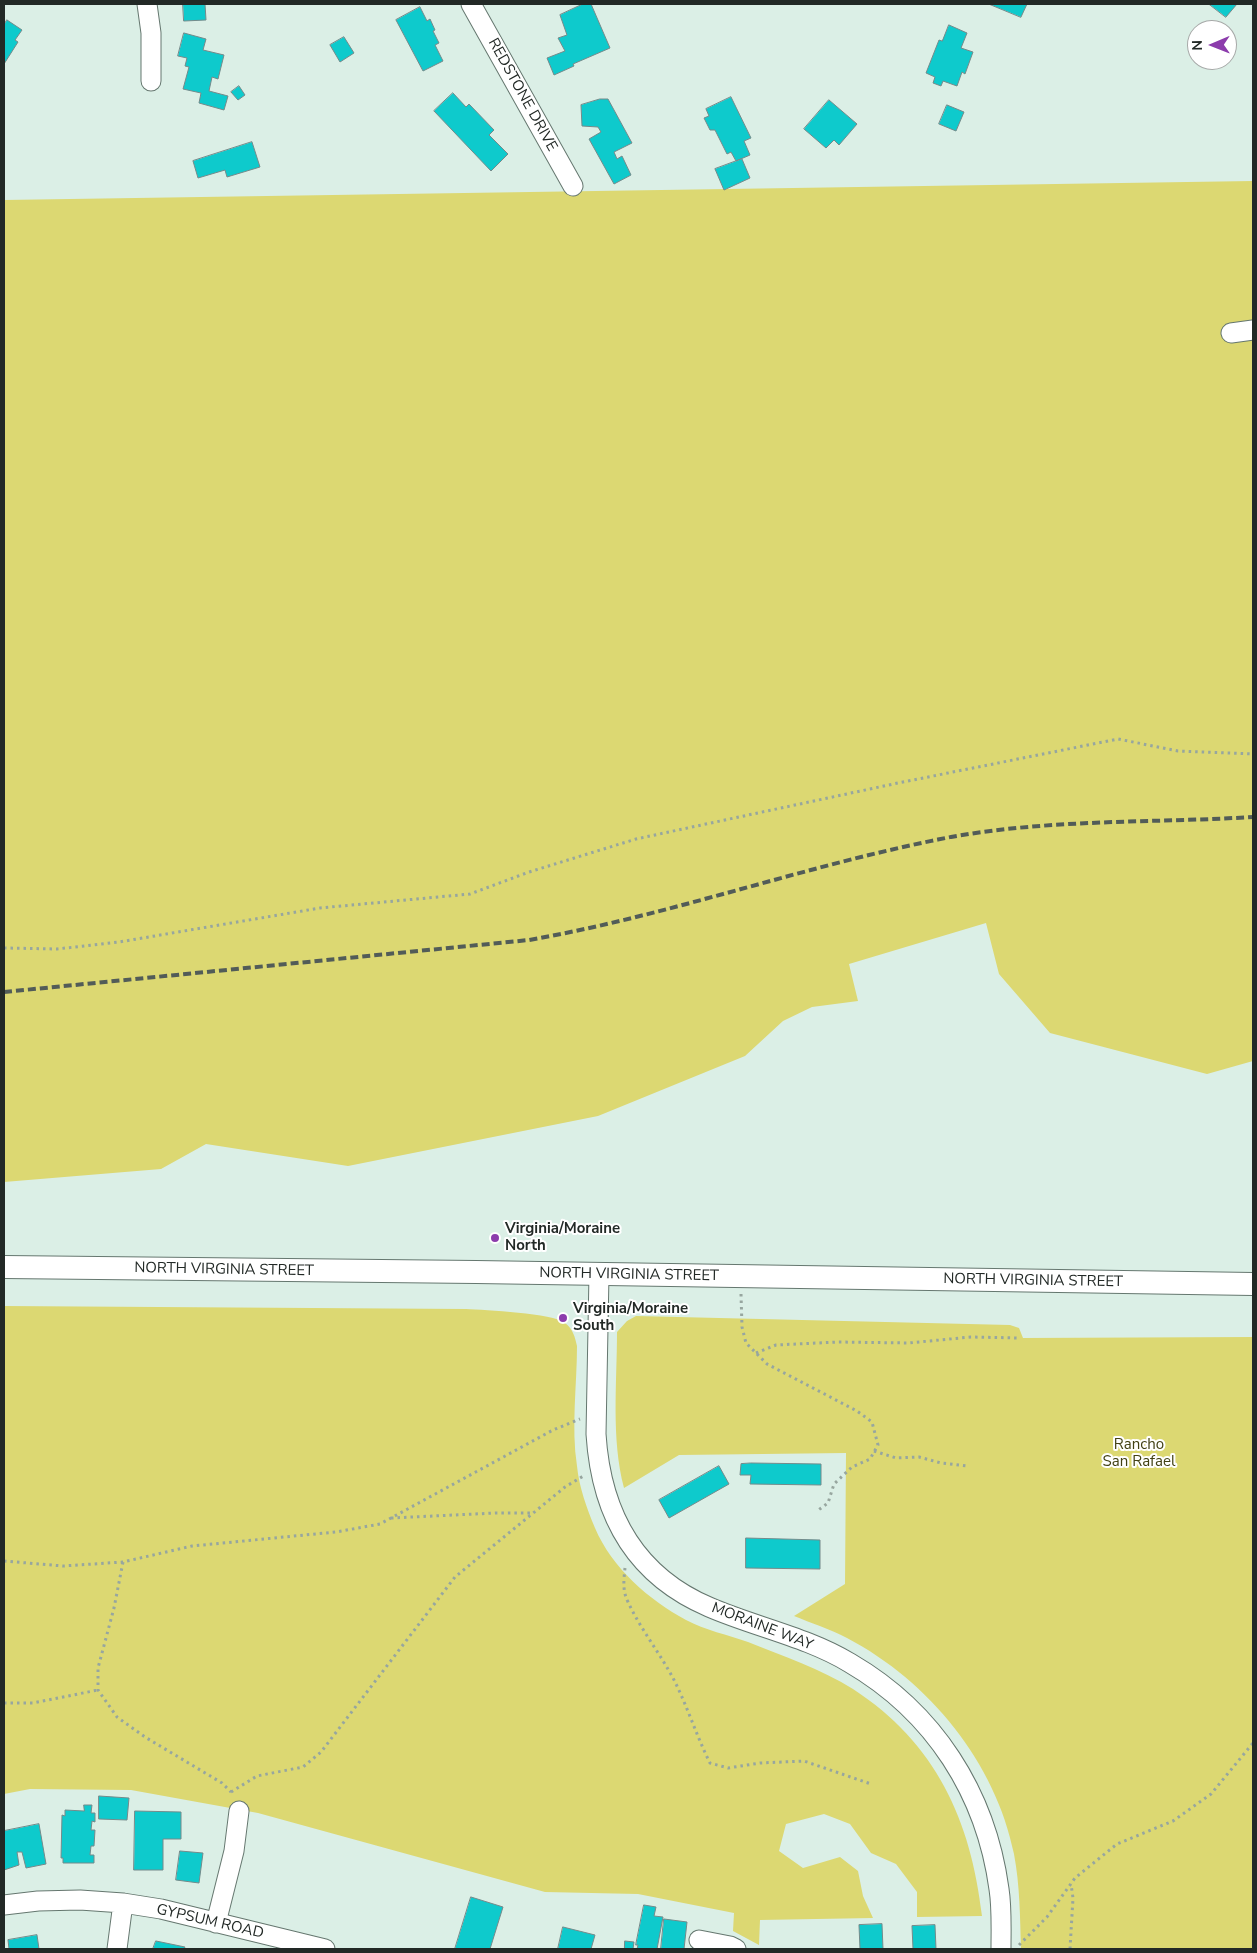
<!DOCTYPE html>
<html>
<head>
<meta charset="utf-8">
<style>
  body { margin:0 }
  #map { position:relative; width:1257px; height:1953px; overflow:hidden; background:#dbefe6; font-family:"Nunito Sans",sans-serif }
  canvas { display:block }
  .frame { position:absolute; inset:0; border:5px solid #222926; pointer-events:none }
  .north { position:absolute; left:1187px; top:20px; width:50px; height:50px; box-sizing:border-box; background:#fff; border:1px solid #a7a9a8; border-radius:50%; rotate:269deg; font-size:14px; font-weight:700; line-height:20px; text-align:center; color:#222926 }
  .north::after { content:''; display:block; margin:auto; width:18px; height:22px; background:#8c3cac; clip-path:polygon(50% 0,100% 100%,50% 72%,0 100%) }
</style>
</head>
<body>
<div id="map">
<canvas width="1257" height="1953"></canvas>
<div class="frame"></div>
<div class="north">N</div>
</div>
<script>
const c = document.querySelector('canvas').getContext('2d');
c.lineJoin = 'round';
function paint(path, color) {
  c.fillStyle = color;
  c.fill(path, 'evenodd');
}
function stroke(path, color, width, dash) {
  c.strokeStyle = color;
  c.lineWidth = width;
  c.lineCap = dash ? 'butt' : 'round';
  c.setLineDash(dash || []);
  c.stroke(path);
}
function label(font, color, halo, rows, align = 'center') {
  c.font = font + ' "Nunito Sans",sans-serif';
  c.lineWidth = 4;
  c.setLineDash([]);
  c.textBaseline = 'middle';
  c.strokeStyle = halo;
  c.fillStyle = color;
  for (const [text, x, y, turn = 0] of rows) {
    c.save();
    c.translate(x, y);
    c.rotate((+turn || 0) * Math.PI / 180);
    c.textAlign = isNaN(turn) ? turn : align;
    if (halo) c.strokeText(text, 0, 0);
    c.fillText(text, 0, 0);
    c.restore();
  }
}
const green = new Path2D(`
  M1253,181V1061L1207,1074L1050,1033L999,974L986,923L849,964L858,1001L812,1007L783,1021L745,1056L598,1116L348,1166L206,1144L161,1169L4,1182V200Z
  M4,1306L466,1309C485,1310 553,1313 565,1323C573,1329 575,1337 577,1346C577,1385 571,1427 577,1466C579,1487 587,1509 595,1528C612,1568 649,1600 686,1620C705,1630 728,1635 748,1642C783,1656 821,1669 853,1689C936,1743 971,1820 982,1916L917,1917V1892L896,1864L871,1853L850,1824L824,1814L786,1824L779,1851L803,1868L840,1857L858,1871L863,1896L873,1918L760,1920L759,1945L733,1931L734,1913L638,1894L545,1892L258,1813L131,1790L30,1789L4,1794Z
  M636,1316L1010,1325L1019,1328L1023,1338L1253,1337V1949H1021C1020,1917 1020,1886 1014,1854C996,1763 929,1681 847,1638C830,1629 811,1623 794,1616L845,1584L846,1453L679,1455L624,1488C611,1438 617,1384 617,1332L627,1321Z`);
const building = new Path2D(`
  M183,4H205L206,20L184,21Z
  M583,4H591L610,48L573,64L574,66L554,75L547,58L565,51L558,38L567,35L560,15Z
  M989,4H1027L1021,17Z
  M1209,4H1237L1226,17Z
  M420,7L427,21L430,19L435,30L433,31L439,43L435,45L443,61L423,71L396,20Z
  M7,20L22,30L15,40L18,42L4,64V25Z
  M949,25L967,33L961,48L973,52L965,74L962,72L957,86L943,81L941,86L933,83L935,77L926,73L939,40L942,41Z
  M184,33L206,39L203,50L224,55L218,79L212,77L209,91L228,96L224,110L199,103L201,93L183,89L189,67L185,66L187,58L178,56Z
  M344,37L354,53L340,62L330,45Z
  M239,86L245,95L238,100L231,92Z
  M453,93L466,107L469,104L494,130L489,135L508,154L491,171L434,111Z
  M731,97L751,138L744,141L750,155L736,161L731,152L727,154L715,130H710L704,118L709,116L706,109Z
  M600,99H608L632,143L614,152L617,159L622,156L631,175L614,184L589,139L601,132L598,127L582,126L581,105Z
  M829,100L857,124L839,145L834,140L826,148L804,129Z
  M947,105L964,112L956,131L939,124Z
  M252,142L260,167L227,177L225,170L198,178L193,161Z
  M742,159L750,178L724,190L715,169Z
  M751,1463L821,1464V1485L750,1484L751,1475H740L741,1464Z
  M719,1466L729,1484L669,1518L659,1500Z
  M746,1538L820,1540V1569L746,1568Z
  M99,1796L129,1798L127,1820L99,1819Z
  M84,1805H92L91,1813H95V1822L92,1821L91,1830H95L94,1846H91L90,1855H94V1863H63V1858H61L62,1815L65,1816V1810L84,1811Z
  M135,1811L181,1812V1839H163V1870H134Z
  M39,1824L46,1864L26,1868L22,1852H17L19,1865L4,1870V1831Z
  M180,1851L203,1853L199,1883L176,1880Z
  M471,1897L503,1907L490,1949H455Z
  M644,1905L656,1907L654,1916L663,1917L657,1949H637L638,1945H636Z
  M664,1919L687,1922L684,1949H661Z
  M882,1924L883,1949H860L859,1925Z
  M935,1925L936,1949H913L912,1926Z
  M563,1927L595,1935L591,1949H558Z
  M37,1935L39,1949H9L8,1940Z
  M156,1941L185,1947L184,1949H153Z
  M625,1941L634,1942L633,1949H620H624Z`);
const path = new Path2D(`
  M4,948L57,949L119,942L320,908L470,894L529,872L636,839L898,783L1118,739L1178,751L1253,754
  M741,1294L742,1327L746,1343L767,1364L857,1411L872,1422L878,1445L870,1459L852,1467L834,1484L828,1503L817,1511
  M756,1353L776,1345L838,1342L909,1343L971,1337L1020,1338
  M874,1451L896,1458L919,1457L941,1463L967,1466
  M391,1518L496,1513H532
  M4,1561L63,1566L123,1562L192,1546L336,1532L380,1524L553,1430L580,1419
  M123,1562L114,1608L98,1668V1690L117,1717L145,1737L222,1783L231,1792
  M625,1568C624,1579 622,1590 628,1602C640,1628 659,1652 673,1678C687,1705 696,1735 710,1763L728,1768L760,1763L804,1761L871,1784
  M4,1703H33L98,1690
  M231,1792L257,1776L303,1767L321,1752L455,1577L565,1487L585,1475
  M1019,1945L1047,1917L1075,1878L1117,1844L1173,1821L1211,1794L1253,1743
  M1070,1949L1073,1898L1071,1884`);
const minor = new Path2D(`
  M147,4L151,33V81
  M471,4L573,186
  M1231,333L1253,330
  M599,1274L596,1434C601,1513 634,1575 709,1607C755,1627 807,1637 850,1663C934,1712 986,1793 999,1889C1002,1908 1001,1929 1001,1949
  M4,1905L38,1901L80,1900L123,1903L161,1909L325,1949
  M216,1923L234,1851L239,1811
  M699,1940L730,1946L736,1949
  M117,1949L123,1903`);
const major = new Path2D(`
  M4,1267L476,1272L1253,1284`);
const rail = new Path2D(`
  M4,992L529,940C672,915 809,864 951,837C1049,819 1154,823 1253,817`);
const markers = [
  [495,1238,5,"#8c3cac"],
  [563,1318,5,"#8c3cac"]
];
const streetNames = [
  ["REDSTONE DRIVE",522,95,61],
  ["NORTH VIRGINIA STREET",224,1270,1],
  ["NORTH VIRGINIA STREET",629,1275,1],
  ["NORTH VIRGINIA STREET",1033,1281,1],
  ["MORAINE WAY",762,1627,21],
  ["GYPSUM ROAD",210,1922,13]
];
const poiNames = [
  ["Virginia/Moraine",505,1229],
  ["North",505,1246],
  ["Virginia/Moraine",573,1309],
  ["South",573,1326]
];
const parkNames = [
  ["Rancho",1139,1445],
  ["San Rafael",1139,1462]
];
paint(green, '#dcd872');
paint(building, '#0ecacc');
stroke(building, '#748a8a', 1);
stroke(minor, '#65776f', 21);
stroke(major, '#65776f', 24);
stroke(path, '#97a69f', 3, [2.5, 4]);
stroke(minor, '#fff', 19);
stroke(major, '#fff', 22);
stroke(rail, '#525c58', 4, [8, 4]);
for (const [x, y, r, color] of markers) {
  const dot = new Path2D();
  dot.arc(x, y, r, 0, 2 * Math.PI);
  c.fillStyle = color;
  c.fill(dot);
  stroke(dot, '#fff', 2);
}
label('15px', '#222926', '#fff', streetNames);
label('bold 15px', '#222926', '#fff', poiNames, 'left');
label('15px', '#424114', '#fff', parkNames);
</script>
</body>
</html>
